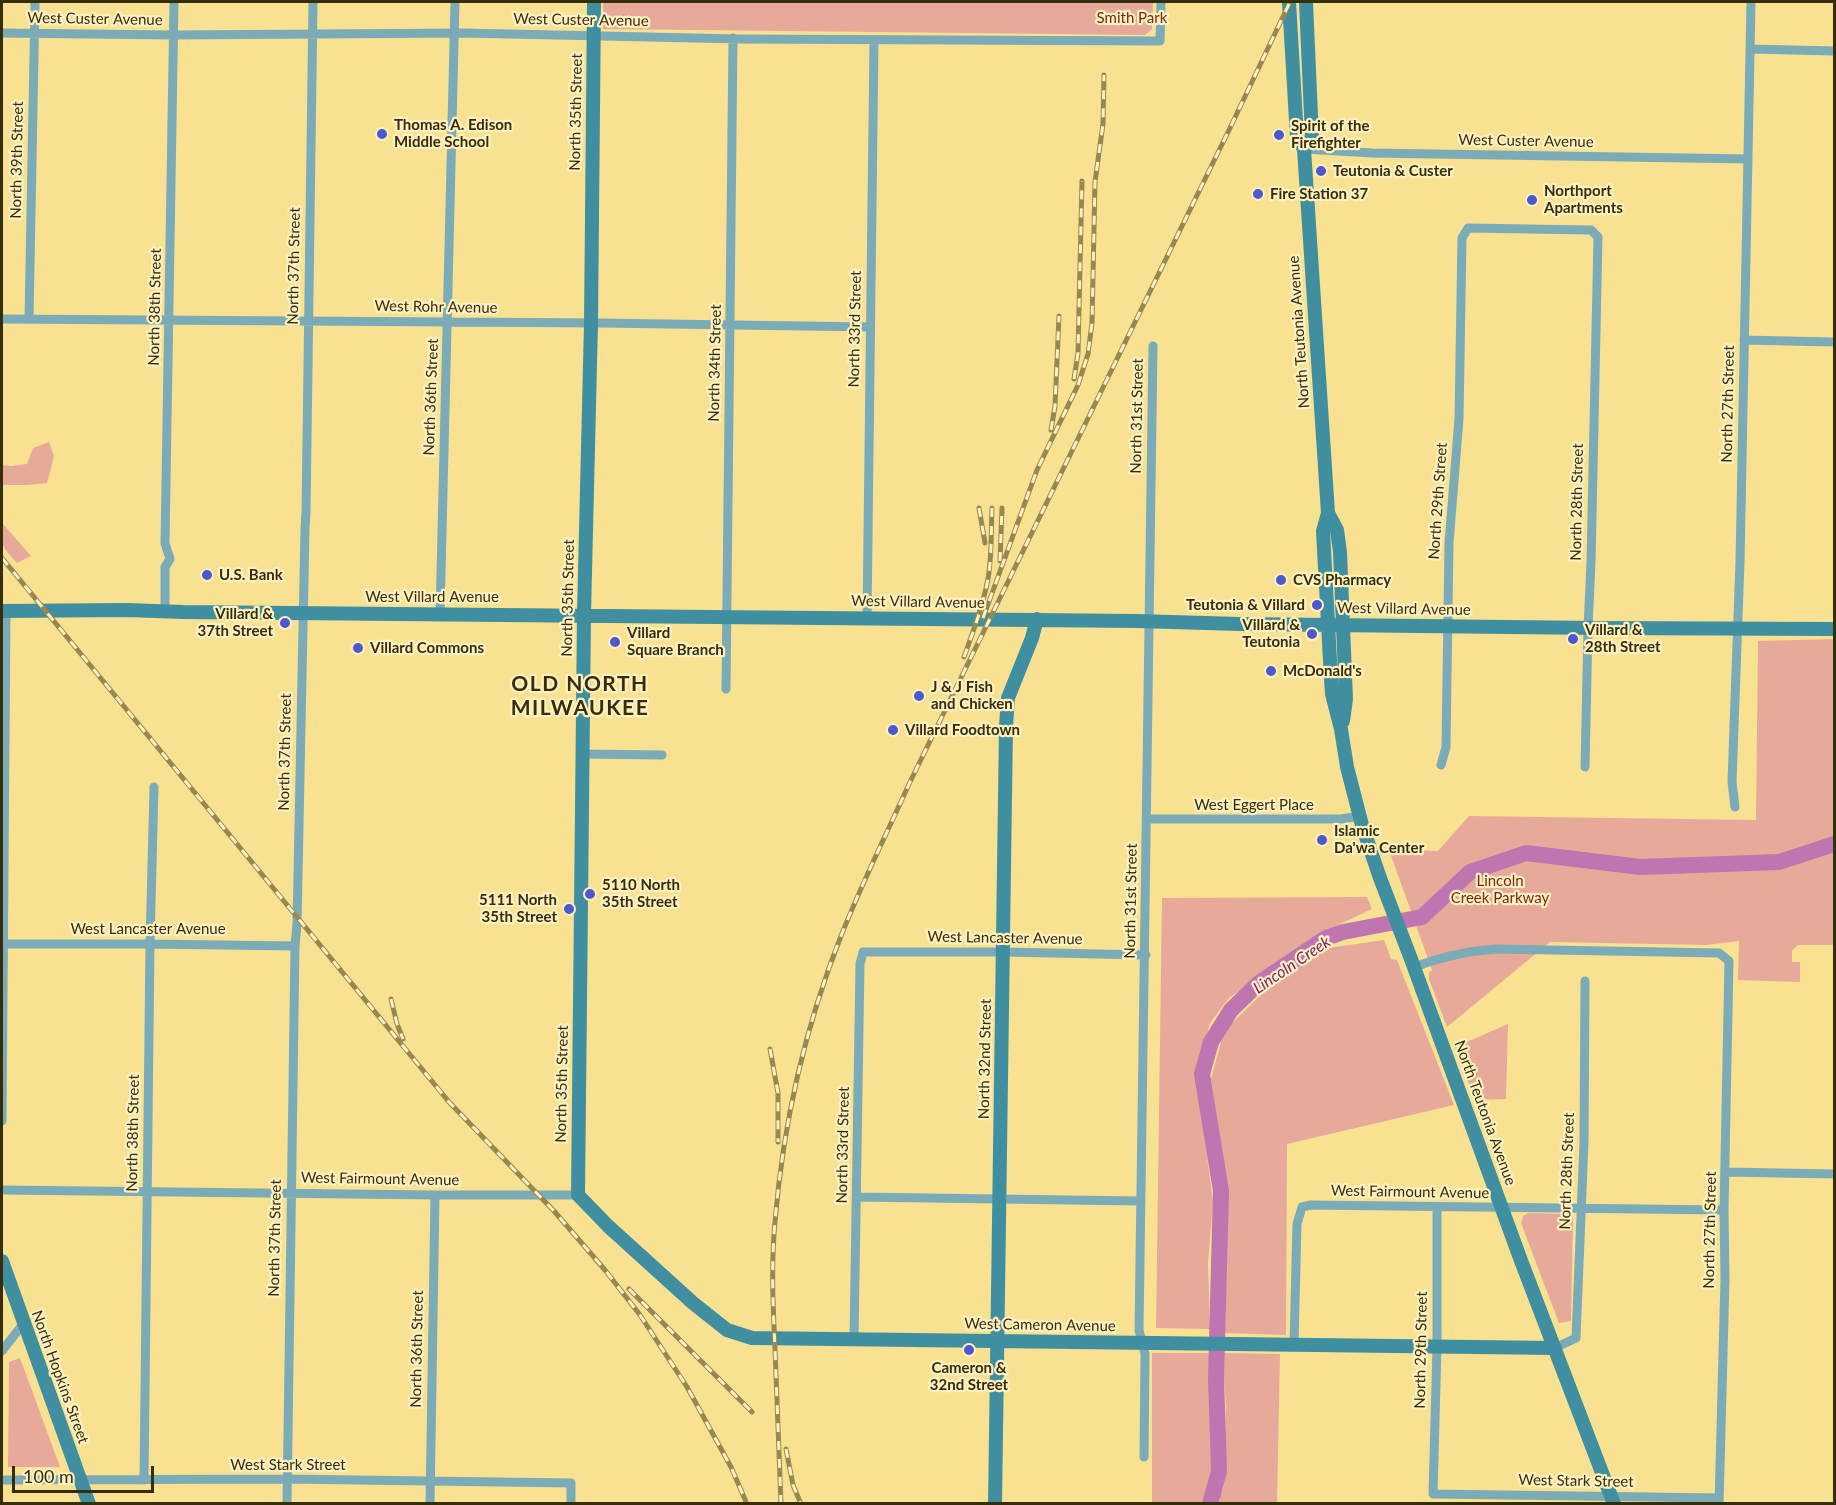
<!DOCTYPE html>
<html>
<head>
<meta charset="utf-8">
<style>
  body { margin:0 }
  #map { position:relative; width:1836px; height:1505px; overflow:hidden; background:#f8e292; font-family:Lato,sans-serif }
  canvas { display:block }
  .frame { position:absolute; inset:0; border:3px solid #362d0b; pointer-events:none }
  .scale { position:absolute; left:12px; top:1466px; width:142px; height:27px; box-sizing:border-box; border:3px solid #362d0b; border-top:0; padding-left:8px; font-size:18px; line-height:21px; white-space:nowrap; color:#362d0b; -webkit-text-stroke:4px #fdf0c1; paint-order:stroke }
</style>
</head>
<body>
<div id="map">
<canvas width="1836" height="1505"></canvas>
<div class="frame"></div>
<div class="scale">100 m</div>
</div>
<script>
const c = document.querySelector('canvas').getContext('2d');
c.lineJoin = 'round';
function paint(path, color) {
  c.fillStyle = color;
  c.fill(path, 'evenodd');
}
function stroke(path, color, width, dash) {
  c.strokeStyle = color;
  c.lineWidth = width;
  c.lineCap = dash ? 'butt' : 'round';
  c.setLineDash(dash || []);
  c.stroke(path);
}
function label(font, color, halo, rows, align = 'center') {
  c.font = font + ' Lato,sans-serif';
  c.lineWidth = 4.5;
  c.setLineDash([]);
  c.textBaseline = 'middle';
  c.strokeStyle = halo;
  c.fillStyle = color;
  for (const [text, x, y, turn = 0] of rows) {
    c.save();
    c.translate(x, y);
    c.rotate((+turn || 0) * Math.PI / 180);
    c.textAlign = isNaN(turn) ? turn : align;
    if (halo) c.strokeText(text, 0, 0);
    c.fillText(text, 0, 0);
    c.restore();
  }
}
const green = new Path2D(`
  M603,2H1153L1152,29L1145,35L603,29Z
  M49,442L54,456L47,483L28,485H2V465L11,466L27,464L33,448Z
  M2,522L3,524L31,556L17,563C1,545 1,546 2,522Z
  M1834,639V945H1798L1792,950V962H1800V982L1738,980L1739,941L1706,945L1550,942L1447,1027L1429,979V972L1432,970L1389,850L1438,851L1469,816L1756,820L1758,641Z
  M1367,897L1372,909L1319,934L1229,998L1210,1023L1196,1073L1213,1202L1208,1263L1210,1329L1156,1328L1162,898Z
  M1384,940L1391,959L1397,960L1454,1105L1287,1144L1286,1335L1225,1333L1227,1184L1211,1079L1224,1031L1277,979L1320,949Z
  M1508,1024L1506,1099L1475,1100L1455,1047Z
  M1528,1213L1568,1214L1572,1216L1573,1219L1571,1321L1559,1323L1521,1223L1523,1216Z
  M1152,1353H1210L1213,1468L1204,1503H1152Z
  M1222,1353L1280,1354L1277,1503H1217L1223,1488L1226,1406Z
  M20,1358L60,1467H8L9,1362Z`);
const river = new Path2D(`
  M1210,1504L1219,1471L1216,1378L1221,1191L1202,1074L1211,1042L1231,1010L1259,983L1326,938L1343,932L1422,917L1470,872L1526,853L1640,867L1779,862L1834,844`);
const street = new Path2D(`
  M2,33L174,35L463,33L740,39L1160,41L1161,2
  M1751,49L1834,51
  M1304,149L1372,153L1748,159
  M2,319L601,323L870,327
  M29,319L35,2
  M1744,340L1834,342
  M165,611V567L170,559L165,543L174,2
  M440,613L455,2
  M867,618L874,40
  M726,689L733,38
  M582,754L662,755
  M1441,765L1446,747L1449,543L1459,419L1462,238L1468,228L1591,230L1598,237L1591,563L1588,628L1585,767
  M1735,807L1732,782L1740,562L1751,2
  M1147,819H1341L1360,816
  M2,944H150L295,946
  M1414,967C1441,957 1467,951 1496,949L1719,953L1729,961L1724,1210L1725,1279L1719,1504
  M2,1121L6,611
  M1726,1172L1834,1174
  M2,1190L435,1195H578
  M857,1197L1141,1201
  M1437,1207V1347L1433,1494L1719,1498
  M854,1339L860,964L863,952H1003L1146,955
  M1294,1344L1297,1224L1302,1207L1311,1205L1724,1210
  M1555,1348L1576,1338L1584,1142L1585,981
  M2,1351L23,1324
  M1144,1457L1145,1354L1139,1330L1153,346
  M2,1480L287,1479L571,1483V1504
  M144,1480L150,944L154,787
  M287,1504L295,946L297,924L305,529L306,512L313,2
  M430,1504L435,1195`);
const secondary = new Path2D(`
  M594,2L591,323L584,614L578,1195L608,1226L693,1303L727,1330L752,1338L1555,1348
  M1289,2L1297,137L1304,149L1328,513L1323,531L1331,679L1332,694L1341,729L1347,767L1362,825L1380,878L1411,959L1520,1258L1614,1504
  M1304,149L1312,138L1306,2
  M1328,513L1337,530L1340,552L1346,699L1343,721
  M2,611L126,610L183,612L1137,621L1240,624L1598,628L1834,629
  M2,1261L89,1504
  M995,1504L1006,726L1008,698L1032,638L1037,619`);
const rail = new Path2D(`
  M1074,379L1078,353L1082,181
  M1051,430L1055,406L1059,316
  M979,508L985,543
  M2,558L449,1102L554,1211L605,1270L640,1315L687,1387L731,1467L747,1504
  M1000,561L1002,508
  M983,618L1037,470L1078,385L1088,354L1092,323L1095,182L1103,124L1104,75
  M964,657C973,632 983,606 988,579C992,556 991,532 992,508
  M391,999L397,1024L403,1039
  M770,1049L778,1093V1142
  M629,1289L752,1412
  M786,1449L793,1485L801,1504
  M781,1504C779,1452 777,1401 775,1349C773,1307 771,1264 775,1222C783,1125 805,1027 841,936C862,883 887,833 910,782L1230,128L1290,2`);
const markers = [
  [382,134,6,"#4e58ce"],
  [1279,135,6,"#4e58ce"],
  [1321,171,6,"#4e58ce"],
  [1258,194,6,"#4e58ce"],
  [1532,200,6,"#4e58ce"],
  [207,575,6,"#4e58ce"],
  [1281,580,6,"#4e58ce"],
  [1317,605,6,"#4e58ce"],
  [285,623,6,"#4e58ce"],
  [1312,634,6,"#4e58ce"],
  [1573,639,6,"#4e58ce"],
  [615,642,6,"#4e58ce"],
  [358,648,6,"#4e58ce"],
  [1271,671,6,"#4e58ce"],
  [919,696,6,"#4e58ce"],
  [893,730,6,"#4e58ce"],
  [1322,840,6,"#4e58ce"],
  [590,894,6,"#4e58ce"],
  [569,909,6,"#4e58ce"],
  [969,1350,6,"#4e58ce"]
];
const parkNames = [
  ["Smith Park",1132,18],
  ["Lincoln",1500,881],
  ["Creek Parkway",1500,898]
];
const streetNames = [
  ["West Custer Avenue",95,19,1],
  ["West Custer Avenue",581,20,1],
  ["North 35th Street",576,112,-89],
  ["West Custer Avenue",1526,141,1],
  ["North 39th Street",17,160,-89],
  ["North 37th Street",294,266,-89],
  ["North 38th Street",155,307,-89],
  ["West Rohr Avenue",436,307,1],
  ["North 33rd Street",855,329,-89],
  ["North Teutonia Avenue",1299,332,-94],
  ["North 34th Street",715,363,-89],
  ["North 36th Street",431,397,-88],
  ["North 27th Street",1728,404,-89],
  ["North 31st Street",1137,416,-89],
  ["North 29th Street",1438,501,-86],
  ["North 28th Street",1577,502,-89],
  ["West Villard Avenue",432,597],
  ["North 35th Street",568,598,-89],
  ["West Villard Avenue",918,602,1],
  ["West Villard Avenue",1404,609,1],
  ["North 37th Street",285,752,-89],
  ["West Eggert Place",1254,805],
  ["North 31st Street",1131,901,-89],
  ["West Lancaster Avenue",148,929],
  ["West Lancaster Avenue",1005,938,1],
  ["North 32nd Street",985,1059,-89],
  ["North 35th Street",562,1084,-89],
  ["North Teutonia Avenue",1485,1113,70],
  ["North 38th Street",133,1133,-89],
  ["North 33rd Street",843,1145,-89],
  ["North 28th Street",1567,1171,-88],
  ["West Fairmount Avenue",380,1179,1],
  ["West Fairmount Avenue",1410,1192,1],
  ["North 27th Street",1710,1230,-89],
  ["North 37th Street",275,1238,-89],
  ["West Cameron Avenue",1040,1325,1],
  ["North 36th Street",417,1349,-89],
  ["North 29th Street",1421,1350,-89],
  ["North Hopkins Street",60,1377,70],
  ["West Stark Street",288,1465],
  ["West Stark Street",1576,1481,1]
];
const poiNames = [
  ["Thomas A. Edison",394,125],
  ["Middle School",394,142],
  ["Spirit of the",1291,126],
  ["Firefighter",1291,143],
  ["Teutonia & Custer",1333,171],
  ["Northport",1544,191],
  ["Apartments",1544,208],
  ["Fire Station 37",1270,194],
  ["U.S. Bank",219,575],
  ["CVS Pharmacy",1293,580],
  ["Teutonia & Villard",1305,605,"right"],
  ["Villard &",273,614,"right"],
  ["37th Street",273,631,"right"],
  ["Villard &",1300,625,"right"],
  ["Teutonia",1300,642,"right"],
  ["Villard &",1585,630],
  ["28th Street",1585,647],
  ["Villard",627,633],
  ["Square Branch",627,650],
  ["Villard Commons",370,648],
  ["McDonald's",1283,671],
  ["J & J Fish",931,687],
  ["and Chicken",931,704],
  ["Villard Foodtown",905,730],
  ["Islamic",1334,831],
  ["Da'wa Center",1334,848],
  ["5110 North",602,885],
  ["35th Street",602,902],
  ["5111 North",557,900,"right"],
  ["35th Street",557,917,"right"],
  ["Cameron &",969,1368,"center"],
  ["32nd Street",969,1385,"center"]
];
const waterNames = [
  ["Lincoln Creek",1292,965,-34]
];
const districtNames = [
  ["OLD NORTH",580,684],
  ["MILWAUKEE",580,708]
];
paint(green, '#e7a99a');
stroke(river, '#bf75b0', 16);
stroke(street, '#7babb7', 9);
stroke(secondary, '#408fa1', 14);
stroke(rail, '#98884f', 5);
stroke(rail, '#fdf0c1', 3, [9]);
for (const [x, y, r, color] of markers) {
  const dot = new Path2D();
  dot.arc(x, y, r, 0, 2 * Math.PI);
  c.fillStyle = color;
  c.fill(dot);
  stroke(dot, '#fdf0c1', 2);
}
label('15px', '#7a2713', '#fdf0c1', parkNames);
label('15px', '#362d0b', '#fdf0c1', streetNames);
label('bold 15px', '#362d0b', '#fdf0c1', poiNames, 'left');
label('italic 16px', '#7a216d', '#fdf0c1', waterNames);
c.letterSpacing = '1.5px';
label('bold 21px', '#362d0b', '#fdf0c1', districtNames);
c.letterSpacing = '0px';
</script>
</body>
</html>
